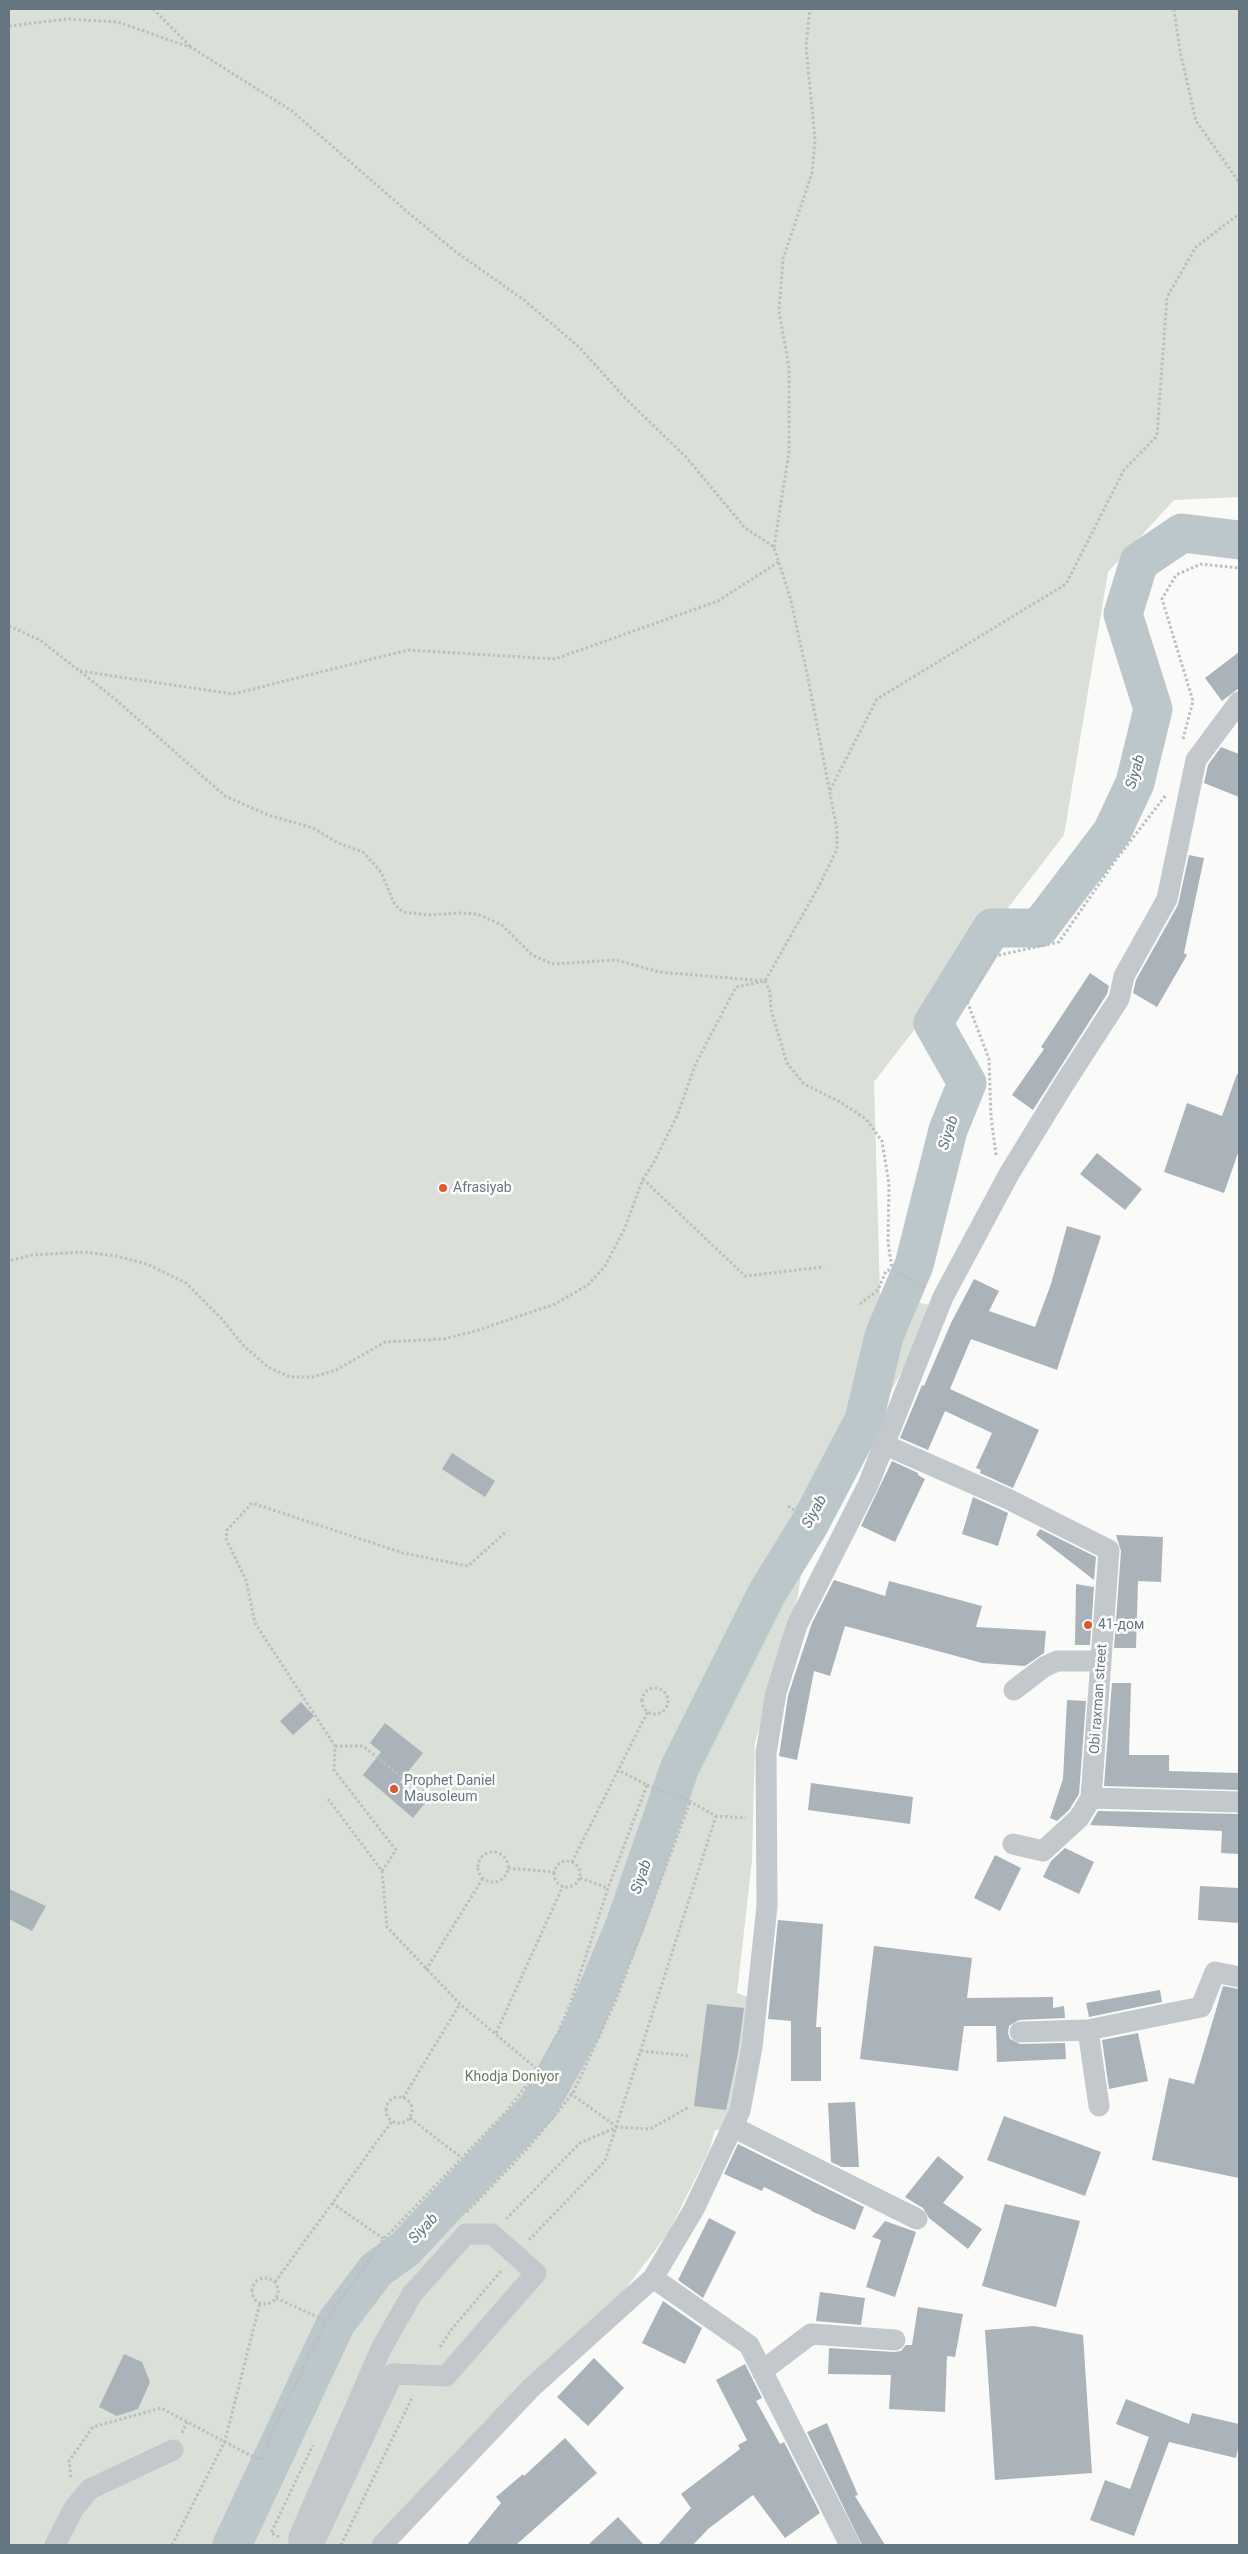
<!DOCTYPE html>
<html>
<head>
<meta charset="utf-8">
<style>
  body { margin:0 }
  #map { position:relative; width:1248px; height:2554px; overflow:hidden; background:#fafaf8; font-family:Roboto,sans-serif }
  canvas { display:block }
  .frame { position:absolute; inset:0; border:10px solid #657683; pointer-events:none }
</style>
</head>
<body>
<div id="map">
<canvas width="1248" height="2554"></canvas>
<div class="frame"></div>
</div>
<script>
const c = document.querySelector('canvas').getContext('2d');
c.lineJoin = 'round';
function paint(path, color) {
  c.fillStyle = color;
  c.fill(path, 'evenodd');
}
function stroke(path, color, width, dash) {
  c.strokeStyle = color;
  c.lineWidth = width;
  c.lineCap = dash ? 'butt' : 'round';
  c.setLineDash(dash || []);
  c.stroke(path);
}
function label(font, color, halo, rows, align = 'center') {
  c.font = font + ' Roboto,sans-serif';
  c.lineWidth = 5;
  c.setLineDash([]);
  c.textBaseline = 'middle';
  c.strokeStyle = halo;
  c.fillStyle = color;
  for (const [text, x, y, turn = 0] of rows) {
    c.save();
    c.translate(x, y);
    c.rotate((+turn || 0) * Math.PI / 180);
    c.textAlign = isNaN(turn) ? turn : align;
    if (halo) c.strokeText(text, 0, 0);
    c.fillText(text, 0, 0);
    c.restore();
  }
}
const green = new Path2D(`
  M9,9H1239V497L1174,500L1108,572L1064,835L874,1082L880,1294L938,1307L805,1544L798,1596L755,1742L752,1861L737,1993L748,1997L733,2120L729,2130H715L709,2151L668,2233L624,2291L394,2545H9Z`);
const river = new Path2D(`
  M232,2545L336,2323L376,2270L405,2249L538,2107L582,2028L625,1925L680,1767L767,1593L809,1525L864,1420L884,1336L914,1265L948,1130L967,1083L933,1023L992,928H1039L1112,832L1135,783L1153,709L1123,614L1139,562L1182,533L1239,540`);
const building = new Path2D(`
  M1239,652V688L1222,701L1205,678Z
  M1221,747L1239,754V797L1204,783L1208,765Z
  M1189,855L1204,858L1184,953L1187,955L1157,1007L1133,993L1136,980L1178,905Z
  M1090,973L1109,986L1107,994L1033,1110L1012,1095L1044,1049L1041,1047Z
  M1237,1074L1239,1075V1150L1224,1193L1164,1172L1187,1103L1222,1116Z
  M1097,1153L1142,1189L1125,1210L1080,1174Z
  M1067,1226L1101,1236L1057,1370L971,1339L950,1389L1039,1430L1013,1488L980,1473L981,1470L976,1468L992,1433L945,1411L928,1450L900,1438L922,1385L924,1386L951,1323L974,1279L999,1291L989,1311L1035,1327L1051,1284Z
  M452,1453L495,1481L485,1497L442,1469Z
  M892,1461L918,1473V1475L925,1479L895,1542L861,1526Z
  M973,1497L1008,1513L998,1546L962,1534Z
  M1040,1529L1096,1557L1094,1580L1036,1535Z
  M1116,1535L1163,1537L1161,1582L1138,1581L1136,1648H1114L1121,1551Z
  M834,1580L885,1596L889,1581L982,1606L976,1627L1046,1631L1044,1653L1025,1666L982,1663L845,1626L830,1676L814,1671L797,1760L779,1756L788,1696L795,1674L812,1623Z
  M1076,1584L1094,1587L1090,1645H1075Z
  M1112,1683H1131L1129,1755H1169V1771L1239,1773V1790L1104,1786Z
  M1067,1700L1086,1701L1079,1794L1069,1810L1057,1821L1050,1818L1063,1779Z
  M301,1702L314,1716L293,1735L280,1721Z
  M385,1723L423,1753L400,1782L425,1803L413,1818L363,1775L381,1752L370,1743Z
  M811,1783L913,1797L910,1824L808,1810Z
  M1098,1811L1239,1814V1854L1221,1853L1222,1831L1090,1825Z
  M1065,1848L1094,1862L1079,1894L1043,1877L1051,1861Z
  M995,1855L1021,1868L1000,1911L974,1898Z
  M1200,1886L1239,1888V1923L1198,1920Z
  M9,1889L46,1906L32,1931L9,1919Z
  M778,1920L823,1924L816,2027H821V2081H791V2021L768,2019Z
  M874,1946L972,1958L967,1998L1053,1997V2008L1064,2006L1065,2018L1019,2020L1009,2026L1008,2033L1010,2039L1020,2044L1065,2043L1066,2059L997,2062L996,2026H964L958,2071L860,2059Z
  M1223,1986L1239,1989V2178L1152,2160L1169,2078L1194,2084Z
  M1160,1990L1162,2002L1089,2017L1086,2003Z
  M707,2004L744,2008L738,2053L726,2110L694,2106Z
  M1138,2033L1148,2081L1109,2089L1102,2040Z
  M855,2102L859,2167H842L831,2162L828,2103Z
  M1004,2116L1101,2152L1085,2196L987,2160Z
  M738,2144L864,2207L855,2230L811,2211V2210L764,2187L762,2191L724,2174Z
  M938,2156L964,2177L943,2203L982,2229L968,2249L929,2218L923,2208L905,2197Z
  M1005,2204L1080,2221L1056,2307L982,2286Z
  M709,2218L736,2232L703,2298L678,2280Z
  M885,2221L916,2232L895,2297L866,2287L881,2240L872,2237Z
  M820,2292L865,2298L861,2325L816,2321Z
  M663,2301L702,2328L685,2364L642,2343Z
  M918,2307L963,2314L955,2357L947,2356L945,2412L889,2409L891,2375L828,2374L829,2348L894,2352L901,2351L906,2345H912Z
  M1034,2326L1083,2335L1092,2473L995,2480L985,2330Z
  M124,2354L142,2362L150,2382L138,2409L117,2416L99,2407Z
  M594,2358L624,2388L588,2426L557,2397Z
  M745,2364L762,2398L756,2401L780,2444L784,2442L820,2513L785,2538L753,2495L708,2529L693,2545H658L691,2508L681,2494L740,2449L738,2445L747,2440L716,2380Z
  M1126,2399L1189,2424L1192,2413L1239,2424V2443L1236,2458L1169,2442L1134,2536L1090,2520L1105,2480L1130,2489L1149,2437L1116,2424Z
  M827,2423L858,2495L855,2496L885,2545H862L807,2432Z
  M565,2438L597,2473L516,2545H467L501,2503L496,2497L523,2474L524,2476Z
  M618,2517L644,2545H588Z`);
const path = new Path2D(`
  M153,9L190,46
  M1174,9L1180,51L1196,121L1239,182
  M9,26L67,19L118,22L192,48L292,111L410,214L456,252L524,300L579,347L626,399L686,457L745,528L774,547L790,597L808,678L837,830V849L819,886L765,981L736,987L696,1063L677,1116L654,1162L643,1179L624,1230L605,1266L588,1285L555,1304L476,1331L443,1339L385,1342L336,1370L313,1377H290L268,1367L244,1346L220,1317L186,1283L147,1264L116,1256L84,1252L32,1255L9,1261
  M774,547L789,452V367L779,311L783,259L812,173L815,140L806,46L810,9
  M9,626L40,640L115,699L225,796L268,815L313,828L338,843L363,852L381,872L395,905L403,912L429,915L459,913L477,914L502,925L532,955L552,964L616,960L659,972L765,981L770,992L771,1010L787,1063L804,1084L840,1102L866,1119L882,1141L889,1184L888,1242L892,1269
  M80,671L233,694L408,650L555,659L718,601L780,561
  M1183,739L1193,701L1162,599L1176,575L1201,564L1239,568
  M830,790L877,699L1066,584L1124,470L1157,436L1167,297L1196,247L1239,214
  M996,1155L991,1117L989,1059L967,1001L995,956L1059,942L1115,861L1166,795
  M643,1179L745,1276L824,1267
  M860,1304L878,1290L886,1271L892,1269L925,1287
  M788,1506L823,1529
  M642 1701a13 13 0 1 1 26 0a13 13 0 1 1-26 0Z
  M335,1746H363L422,1793L431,1782
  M647,1785L684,1798L716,1816L746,1818
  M478 1867a15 15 0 1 1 30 0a15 15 0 1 1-30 0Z
  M554 1874a13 13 0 1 1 26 0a13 13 0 1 1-26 0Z
  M572,1862L648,1711
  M508,1868L554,1872
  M382,1871L396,1850L334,1770L335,1746L255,1623L246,1580L226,1539L227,1530L252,1503L403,1553L468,1566L507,1531
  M580,1878L608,1888
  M426,1970L483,1878
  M496,2033L563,1886
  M641,2051L691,2056
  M386 2110a13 13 0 1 1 26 0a13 13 0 1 1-26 0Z
  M403,2098L460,2004
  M410,2118L462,2158
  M617,2127L538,2070L559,2031L571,2002L608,1888L647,1785L618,1770
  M332,2203L384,2239
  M467,2212L528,2148L573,2093L616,2000L690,1802
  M506,2219L580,2143L617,2127L650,2129L689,2107
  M529,2240L605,2161L716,1816
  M252 2291a13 13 0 1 1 26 0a13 13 0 1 1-26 0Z
  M275,2282L392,2121
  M276,2298L326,2321
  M440,2347L451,2330L502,2270
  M182,2433L187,2422
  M71,2477L69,2461L93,2427L161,2408L259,2460L326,2321L384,2239L506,2112L538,2070L460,2004L387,1927L382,1871L328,1799
  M279,2537L271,2533L313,2445
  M172,2545L225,2441L260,2303
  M341,2545L413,2396`);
const minor = new Path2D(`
  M883,1444L1008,1499L1109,1550L1091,1798L1239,1802
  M1014,1690L1044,1667L1057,1661H1101
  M1013,1844L1043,1851L1079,1818L1091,1798
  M1088,2030L1099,2106
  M1020,2032L1088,2030L1201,2007L1215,1972L1239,1977
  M733,2127L917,2219
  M653,2278L749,2345L850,2545
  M762,2371L811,2334L895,2340
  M55,2545L74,2508L90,2489L173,2450
  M299,2545V2537L381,2349L412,2294L466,2234H492L536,2273L446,2376L393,2374L313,2545
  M382,2545L531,2388L653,2278L694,2209L740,2111L752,2047L767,1906L766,1753L776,1693L797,1625L868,1485L943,1297L1009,1174L1064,1084L1119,999L1124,976L1167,899L1196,760L1239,702`);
const markers = [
  [443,1188,5,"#e4572e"],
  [1088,1625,5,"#e4572e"],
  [394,1789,5,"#e4572e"]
];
const poiNames = [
  ["Afrasiyab",453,1188],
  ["41-дом",1098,1625],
  ["Prophet Daniel",404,1781],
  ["Mausoleum",404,1797]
];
const streetNames = [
  ["Obi raxman street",1099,1699,-86]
];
const parkNames = [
  ["Khodja Doniyor",512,2077]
];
const waterNames = [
  ["Siyab",1136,772,-73],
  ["Siyab",949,1133,-72],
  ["Siyab",815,1512,-61],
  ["Siyab",642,1877,-71],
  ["Siyab",424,2229,-47]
];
paint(green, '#dadfd7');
stroke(river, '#bbc7cb', 39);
paint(building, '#aab3b9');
stroke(path, '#bbbfc2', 3, [2.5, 2.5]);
stroke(minor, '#c3c8cc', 21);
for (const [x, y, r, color] of markers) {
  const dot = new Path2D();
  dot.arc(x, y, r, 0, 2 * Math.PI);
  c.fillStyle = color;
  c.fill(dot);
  stroke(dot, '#fff', 2);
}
label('14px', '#657683', '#fff', poiNames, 'left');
label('14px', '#657683', '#fff', streetNames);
label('14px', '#687a64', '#fff', parkNames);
label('italic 15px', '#60757c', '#fff', waterNames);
</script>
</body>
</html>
